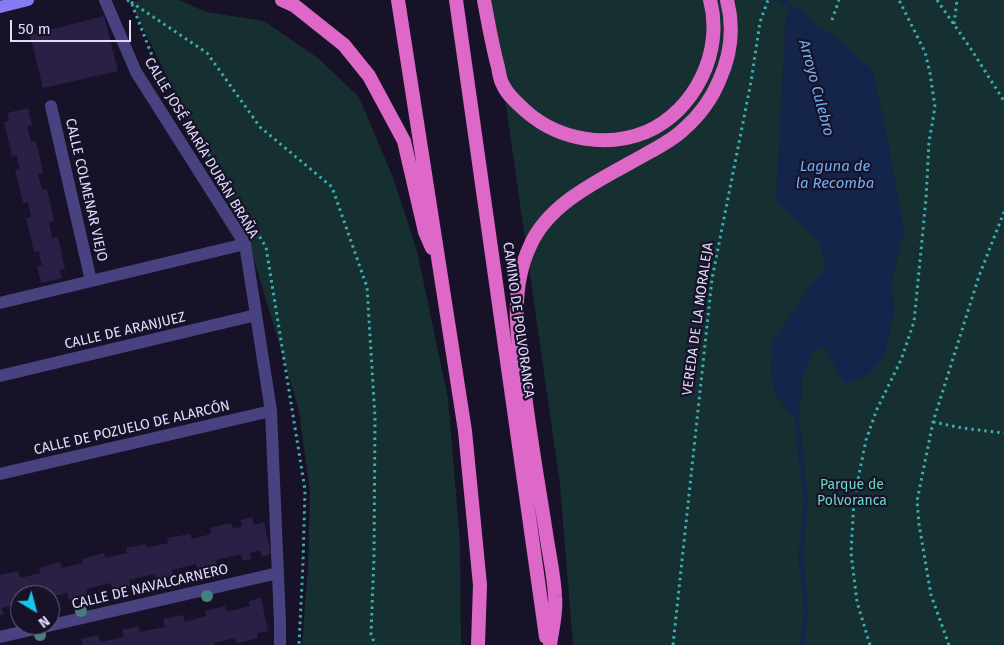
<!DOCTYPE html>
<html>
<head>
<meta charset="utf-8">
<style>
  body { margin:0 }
  #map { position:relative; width:1004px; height:645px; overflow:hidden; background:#171227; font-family:"Fira Sans",sans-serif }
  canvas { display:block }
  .north { position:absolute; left:10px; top:585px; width:50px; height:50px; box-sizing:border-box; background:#171227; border:1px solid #68627c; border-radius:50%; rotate:143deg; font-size:14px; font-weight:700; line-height:20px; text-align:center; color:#e1dbfc }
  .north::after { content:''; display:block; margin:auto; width:18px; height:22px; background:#19c6ea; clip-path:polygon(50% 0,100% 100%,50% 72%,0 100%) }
  .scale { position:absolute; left:10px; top:20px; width:121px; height:22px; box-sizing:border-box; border:2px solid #e1dbfc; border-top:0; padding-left:6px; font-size:15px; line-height:18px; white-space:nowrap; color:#e1dbfc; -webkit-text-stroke:4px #171227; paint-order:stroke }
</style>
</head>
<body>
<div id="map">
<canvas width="1004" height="645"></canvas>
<div class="north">N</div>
<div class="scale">50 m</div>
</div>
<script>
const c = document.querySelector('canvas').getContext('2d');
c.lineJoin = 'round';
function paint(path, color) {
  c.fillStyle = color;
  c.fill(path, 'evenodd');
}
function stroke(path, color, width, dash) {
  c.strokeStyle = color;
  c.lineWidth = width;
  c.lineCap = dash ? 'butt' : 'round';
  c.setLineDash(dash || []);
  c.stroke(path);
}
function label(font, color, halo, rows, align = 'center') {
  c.font = font + ' "Fira Sans",sans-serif';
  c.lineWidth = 4.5;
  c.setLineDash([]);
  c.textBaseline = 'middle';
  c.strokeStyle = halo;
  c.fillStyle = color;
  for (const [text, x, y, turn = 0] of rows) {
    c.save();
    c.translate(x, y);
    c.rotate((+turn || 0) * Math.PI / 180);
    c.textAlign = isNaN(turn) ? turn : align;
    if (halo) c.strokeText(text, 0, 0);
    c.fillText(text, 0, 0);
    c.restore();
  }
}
const green = new Path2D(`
  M141,0H179L206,12L264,21L318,58L359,97L394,180L417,251L448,398L460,542L461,645H302L308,566L310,491L299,411L249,243L130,2Z
  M491,0H1004V645H573L560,485Z`);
const water = new Path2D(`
  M799,7L815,26L827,31L846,45L873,71L888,142L904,231L891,285L895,308L889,333L885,356L867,375L846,384C835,373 833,358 824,346L813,352L801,380L802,398L797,420L777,397L771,372L772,343L812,284L826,267L819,242L806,228L776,202L786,14Z`);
const stream = new Path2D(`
  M782,0L793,10L795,16
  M795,415L797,420L806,500L801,556L806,609L802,645`);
const building = new Path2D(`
  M104,16L118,71L43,88L30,35Z
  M28,108L32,125L27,126L31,142L36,141L43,173L38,174L42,190L47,189L54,221L49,222L52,238L58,237L65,269L60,270L62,278L41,283L37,266L42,265L40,258L39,251L34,252L26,218L31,217L28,202L23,204L15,170L20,169L18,162L17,155L12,156L4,122L9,121L7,113Z
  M252,517L254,525L264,522L271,554L262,557L260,550L250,553L251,559L243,561L241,554L229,557L216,560L217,566L198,572L196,564L172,570L173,576L157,581L155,574L129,580L131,587L113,591L111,583L86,589L87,596L69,600L67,593L50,597V595H20V604L2,608L4,615H0V575L18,571L20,578L41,573L39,568L60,562L62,568L83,563L82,559L104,553L105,558L127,553L126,548L146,544L147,548L168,543L167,538L178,536L190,534L192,539L211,534L210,528L231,523L233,529L242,526L241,520Z
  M261,598L268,631L257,633L258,638L247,641L236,643L235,638L214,643V645H83L81,639L98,635L100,642L124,637L122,630L131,628L138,626L140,632L165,627L163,619L183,615L185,622L206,616L205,611L225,606L227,612L250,606L249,601Z`);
const path = new Path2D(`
  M127,0L131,2L160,76L266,247L305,490L303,563L299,645
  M937,0L971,49L1004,101
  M131,2L207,53L260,127L332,187L367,287L375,417L374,557L371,634L375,645
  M832,20L839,0
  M954,24L957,0
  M933,422L962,428L1004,433
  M673,645L712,279L751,82L760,22L768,0
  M870,645L857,602L851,553L854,499L866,440L877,409L901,360L914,322L926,199L929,142L935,107L930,73L925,52L899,0
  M949,645L931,595L919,524L917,501L933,422L979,276L1004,212`);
const minor = new Path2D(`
  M105,0L136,72L245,244L271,411L280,622V645
  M51,106L91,281
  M0,303L245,244
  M0,376L256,315
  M0,474L271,411
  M0,637L278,573`);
const secondary = new Path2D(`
  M0,7L28,0`);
const trunk = new Path2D(`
  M282,0L295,6L344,45L369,76L404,141L425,232L432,248
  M398,0L465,431L480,585L478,645
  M456,0L546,637
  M484,0C488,22 492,45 498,67C499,72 500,80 503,85C508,96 519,105 528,113C560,140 607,148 646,132C695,111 724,51 710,0
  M550,645C552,630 557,612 555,596C554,575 549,554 546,533C538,482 529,431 523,379C517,335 510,288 530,246C549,201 606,177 646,154C659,147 674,139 684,129C700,115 711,100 719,81C731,55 734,27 727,0`);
const trees = [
  [207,596],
  [81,611],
  [40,635]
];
const streetNames = [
  ["CALLE JOSÉ MARÍA DURÁN BRAÑA",201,148,59],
  ["CALLE COLMENAR VIEJO",86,190,77],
  ["VEREDA DE LA MORALEJA",698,319,-82],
  ["CAMINO DE POLVORANCA",518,320,82],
  ["CALLE DE ARANJUEZ",125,331,-13],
  ["CALLE DE POZUELO DE ALARCÓN",132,428,-13],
  ["CALLE DE NAVALCARNERO",150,587,-13]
];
const parkNames = [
  ["Parque de",852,485],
  ["Polvoranca",852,501]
];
const waterNames = [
  ["Arroyo Culebro",816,88,75],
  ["Laguna de",835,167],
  ["la Recomba",835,184]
];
paint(green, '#162f30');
paint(water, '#14244a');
stroke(stream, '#14244a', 5);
paint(building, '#2a2046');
stroke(path, '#3caeb0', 3, [2.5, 4]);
stroke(minor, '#494281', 12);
stroke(secondary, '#877bf3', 12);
stroke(trunk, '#dd68c7', 14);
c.fillStyle = '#467e7d';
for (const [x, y] of trees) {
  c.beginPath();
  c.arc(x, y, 6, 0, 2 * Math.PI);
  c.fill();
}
label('14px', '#e1dbfc', '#171227', streetNames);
label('14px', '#6dd6c3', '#171227', parkNames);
label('italic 15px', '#73aef2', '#171227', waterNames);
</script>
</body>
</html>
